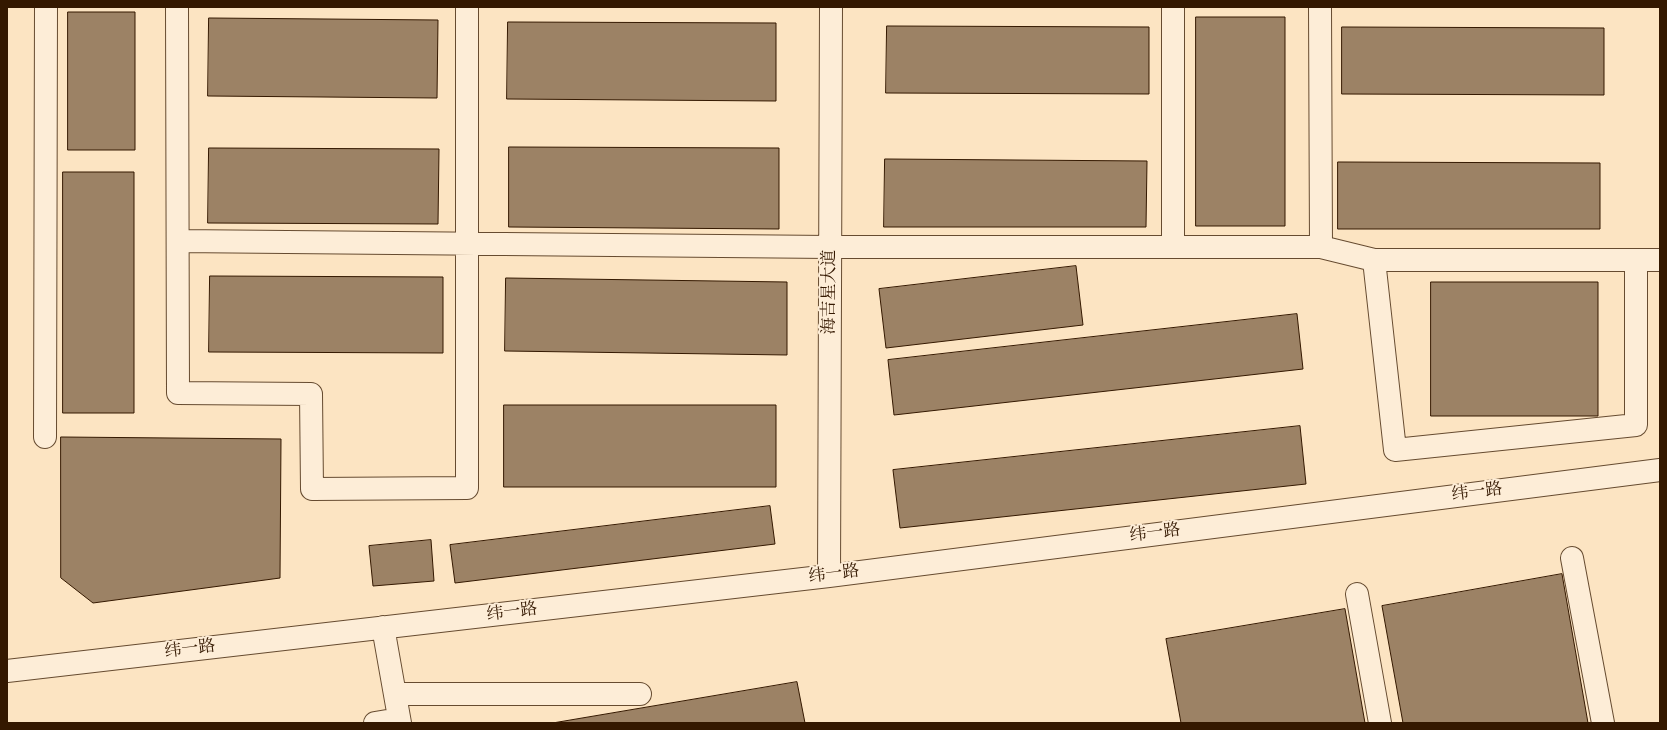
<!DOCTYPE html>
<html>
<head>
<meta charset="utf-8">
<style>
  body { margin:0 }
  #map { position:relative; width:1667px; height:730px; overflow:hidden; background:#fce4c2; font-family:"IM FELL Double Pica",serif }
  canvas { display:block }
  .frame { position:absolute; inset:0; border:8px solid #341800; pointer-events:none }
</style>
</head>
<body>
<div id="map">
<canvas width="1667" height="730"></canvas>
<div class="frame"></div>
</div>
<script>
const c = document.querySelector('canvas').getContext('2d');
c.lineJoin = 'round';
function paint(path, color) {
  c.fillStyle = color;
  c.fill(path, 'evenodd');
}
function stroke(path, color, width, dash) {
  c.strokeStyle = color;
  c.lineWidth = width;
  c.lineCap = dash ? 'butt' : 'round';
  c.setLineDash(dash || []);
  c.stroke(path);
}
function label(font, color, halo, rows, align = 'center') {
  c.font = font + ' "IM FELL Double Pica","Noto Serif SC",serif';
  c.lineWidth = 4;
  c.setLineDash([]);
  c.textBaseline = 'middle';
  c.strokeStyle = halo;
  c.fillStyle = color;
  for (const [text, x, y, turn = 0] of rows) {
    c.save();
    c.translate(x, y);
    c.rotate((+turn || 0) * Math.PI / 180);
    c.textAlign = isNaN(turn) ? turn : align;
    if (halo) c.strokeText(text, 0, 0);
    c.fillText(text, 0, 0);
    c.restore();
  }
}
const building = new Path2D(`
  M68,12H135V150H68Z
  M1196,17H1285V226H1196Z
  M209,18L438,20L437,98L208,96Z
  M508,22L776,23V101L507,99Z
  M887,26L1149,27V94L886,93Z
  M1342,27L1604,28V95L1342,94Z
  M509,147L779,148V229L509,227Z
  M209,148L439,149L438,224L208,223Z
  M885,159L1147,161L1146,227H884Z
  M1338,162L1600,163V229H1338Z
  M63,172H134V413H63Z
  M1076,266L1083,325L886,348L879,289Z
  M210,276L443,277V353L209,352Z
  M506,278L787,282V355L505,351Z
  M1431,282H1598V416H1431Z
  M1297,314L1303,369L894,415L888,360Z
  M504,405H776V487H504Z
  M1300,426L1306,484L900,528L893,470Z
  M61,437L281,439L280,578L93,603L61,578Z
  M770,506L775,544L455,583L450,545Z
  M431,540L434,581L373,586L369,546Z
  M1562,574L1588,723H1403L1382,606Z
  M1345,609L1365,723H1181L1166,639Z
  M797,682L805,723H553Z`);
const minor = new Path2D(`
  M177,7L178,393L311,394L312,489L467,488V7
  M1173,7V247
  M178,241L830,247H1321L1320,7
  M1321,247L1374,260H1660
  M1374,260L1395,450L1636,425V261
  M45,437L46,7
  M1572,558L1603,723
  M829,576L831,7
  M1357,594L1380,723
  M383,627L400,723
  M7,671L829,576L1660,470
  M395,694H640
  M375,723L399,719`);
const streetNames = [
  ["海吉星大道",830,292,-90],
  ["纬一路",1477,493,-7],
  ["纬一路",1155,534,-7],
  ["纬一路",834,575,-7],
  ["纬一路",512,613,-7],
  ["纬一路",190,650,-7]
];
paint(building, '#9c8265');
stroke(building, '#341800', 1);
stroke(minor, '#664b30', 24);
stroke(minor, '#fdedd7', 22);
label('17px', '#341800', '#fdedd7', streetNames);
</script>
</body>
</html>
